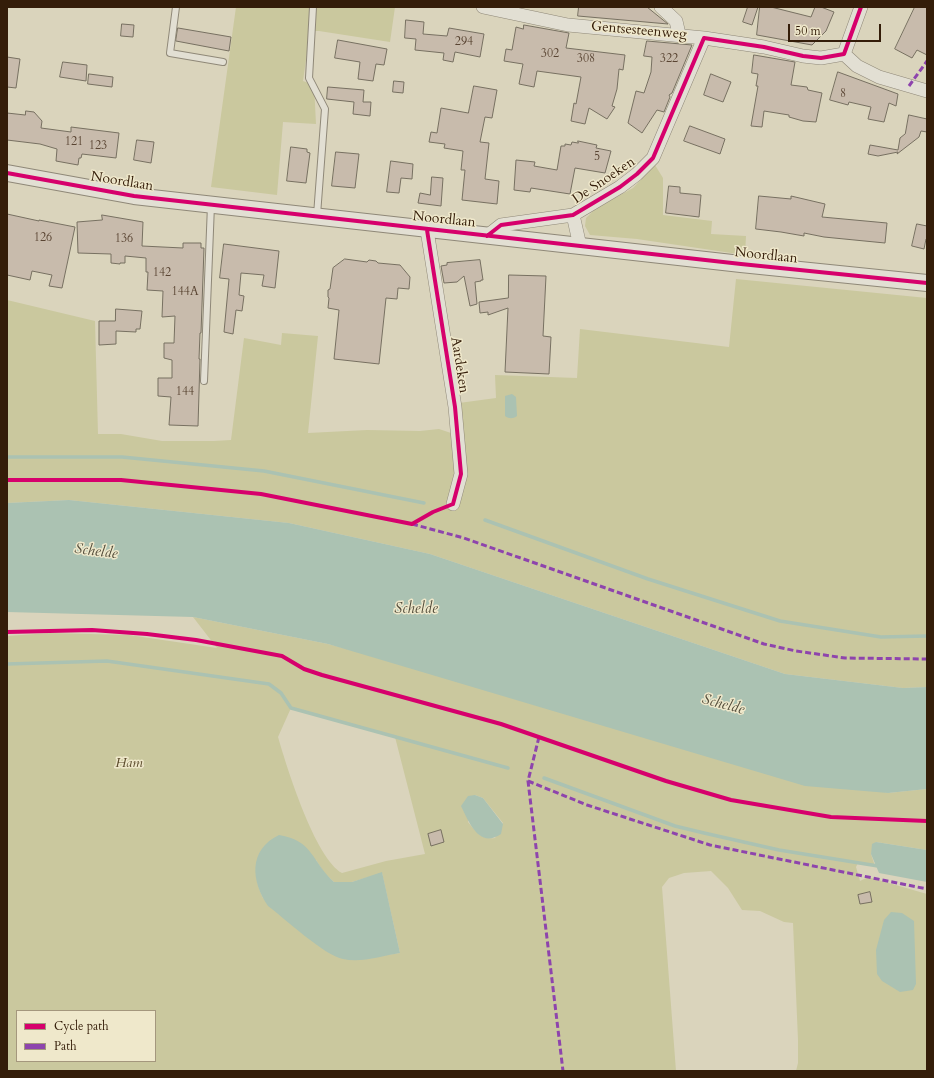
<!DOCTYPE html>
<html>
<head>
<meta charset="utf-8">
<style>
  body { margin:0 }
  #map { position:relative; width:934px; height:1078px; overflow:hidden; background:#dad4bc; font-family:Cardo,serif }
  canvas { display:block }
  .frame { position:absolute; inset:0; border:8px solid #341d09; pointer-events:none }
  .legend { position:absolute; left:16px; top:1010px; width:140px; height:52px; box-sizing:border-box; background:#efe8cb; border:1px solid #a4977d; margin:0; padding:5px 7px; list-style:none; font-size:12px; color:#341d09 }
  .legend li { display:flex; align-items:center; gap:8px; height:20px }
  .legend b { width:20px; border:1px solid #a4977d }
  .scale { position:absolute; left:788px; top:24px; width:93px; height:18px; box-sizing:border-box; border:2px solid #341d09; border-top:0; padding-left:5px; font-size:12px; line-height:14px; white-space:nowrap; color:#341d09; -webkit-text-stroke:3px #efe8cb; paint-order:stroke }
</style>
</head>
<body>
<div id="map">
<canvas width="934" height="1078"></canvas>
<div class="frame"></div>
<ul class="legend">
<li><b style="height:5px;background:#d6006c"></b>Cycle path</li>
<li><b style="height:5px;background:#8e44ad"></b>Path</li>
</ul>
<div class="scale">50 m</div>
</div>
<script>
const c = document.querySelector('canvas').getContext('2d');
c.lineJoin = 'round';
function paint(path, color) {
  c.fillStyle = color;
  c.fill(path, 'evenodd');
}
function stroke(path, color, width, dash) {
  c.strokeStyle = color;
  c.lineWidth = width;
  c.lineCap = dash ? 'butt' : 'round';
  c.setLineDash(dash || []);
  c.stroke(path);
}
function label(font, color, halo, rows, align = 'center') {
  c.font = font + ' Cardo,serif';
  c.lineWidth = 3;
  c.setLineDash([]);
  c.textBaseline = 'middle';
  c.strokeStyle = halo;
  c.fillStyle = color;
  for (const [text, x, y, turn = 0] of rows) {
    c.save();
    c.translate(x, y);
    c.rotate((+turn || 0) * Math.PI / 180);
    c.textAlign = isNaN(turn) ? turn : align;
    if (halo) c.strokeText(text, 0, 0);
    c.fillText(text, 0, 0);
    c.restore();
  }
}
const green = new Path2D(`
  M236,7H395L390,42L319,31H310L303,81L314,85L316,124L283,122L277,195L211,187Z
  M655,165L663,178V215L712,221L711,234L746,236L745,255L637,239L590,235L585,226L586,218L595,209L633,188Z
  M736,279L927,298V687L903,688L785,674L430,554L289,523L69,500L7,503V300L95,321L98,434H121L162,441H214L231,440L244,338L281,345L282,333L318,336L308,433L367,430L420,431L439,429L451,433L459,403L496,398L495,375L577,378L580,329L729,347Z
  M193,617L328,644L888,793L927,789V850L876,842L871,854L875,866L858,863L856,867L860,881L868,877L927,894V1071H796L798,1063V1040L793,923L784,922L760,911L742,910L728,888L711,871L684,873L669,878L662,887L676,1071H7V636L50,633L129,635L217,648ZM291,708L395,737L425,854L386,861L342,873C315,858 287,768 278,737ZM475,795L483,798L503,823L495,838C482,840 476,832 468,822ZM316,860L325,874L334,882H352L382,873L400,953L380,956L263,898C258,887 256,879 256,867ZM17,1011H155V1061H17Z`);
const water = new Path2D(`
  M512,394L516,397L517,416C513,419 509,419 505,416V396Z
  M69,500L289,523L430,554L785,674L903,688L927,687V789L888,793L805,786L328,644L193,617L7,612V503Z
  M475,795L483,798L503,824L501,834C479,849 469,822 461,806L468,796Z
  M279,835C313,840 312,862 334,882H352L382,872L400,953C382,956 361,963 343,959C325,956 284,918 268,906C251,881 248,850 279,835Z
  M876,842L927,850V882L879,873L871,854L872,844Z
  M891,912L902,913L914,921L916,984L913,990L900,992L882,981L877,974L876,950L884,920Z`);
const stream = new Path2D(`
  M7,457H122L264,471L424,503
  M485,520L648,579L780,621L881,637L927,636
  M7,664L107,661L269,684L281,693L291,708L508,768
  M544,778L675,826L704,833L779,850L878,866`);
const building = new Path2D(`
  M579,7H647L668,24L578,16Z
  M748,7H758L752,25L743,22Z
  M760,7H771L811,17L815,7H821L834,12L826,31L812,45L757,35Z
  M915,7H927V55L917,50L912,58L895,49Z
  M406,20L424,22L423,34L447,36L449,28L484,34L480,57L455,52L453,62L443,60L444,53L415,50L416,39L405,38Z
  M122,24L134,25L133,37L121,36Z
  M524,25L569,33L566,48L625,55L623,70L619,69L617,89L612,106L615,107L607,119L589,108L585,124L571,121L574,103L576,104L581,77L537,71L534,87L519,84L523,64L504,61L506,49L512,50L516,27L523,29Z
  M178,28L231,37L229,51L176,41Z
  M338,40L387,49L384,65L376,64L373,81L358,79L360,62L335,58Z
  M647,41L692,45L672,93L669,95L670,97L664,112L657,110L642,133L628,123L636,91L644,93L651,72L652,57L644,56Z
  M754,55L795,62L791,85L807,87L808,90L822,93L816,122L803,121L789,117V115L764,111L762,127L751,126L758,86H756L758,74L752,73Z
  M7,57L20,59L16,88L7,87Z
  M63,62L87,65L86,81L60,77Z
  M838,72L898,94L896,106L889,103L884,122L868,119L871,107L849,102L848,105L830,100Z
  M89,74L113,77L112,87L88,84Z
  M711,74L731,82L723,102L704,95Z
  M394,81L404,82L403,93L393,92Z
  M474,86L497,90L492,118L485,117L480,142L489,143L485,179L499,181L497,204L462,200L465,170H461L463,151L444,148L445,144L429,142L431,132L437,133L441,108L468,113Z
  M328,87L364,90L363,102H371L370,116L353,114L354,102L327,99Z
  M26,111L34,112L42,121L41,128L71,132V127L119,133L116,158L82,154L81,158H79L78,165L56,161L57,149L40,144L7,140V113L25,115Z
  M909,115L927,119V132L921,131L919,137L897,154L898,152L878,156L868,154L870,145L898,150L900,138L905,134Z
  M690,126L725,139L720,154L684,141Z
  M137,140L154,142L151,163L134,160Z
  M578,141L597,145L596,148L611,151L605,173L575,168L570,194L531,188L530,192L514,190L516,160L535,162L534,166L557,170L561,146H565V144L571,145L572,142L578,143Z
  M291,147L307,149V152L310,153L306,183L287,181Z
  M336,152L359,154L355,188L332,186Z
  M391,161L413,164L412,179L401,178L399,193L387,192Z
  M432,177L443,178L441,206L418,203L420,193L430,195Z
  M669,186L680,187V193L701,195L699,217L666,213Z
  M759,196L791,199V196L825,204L822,217L887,223L885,243L824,237L804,233V236L781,232L756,229Z
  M7,214L39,221V220L75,227L62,288L49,286L52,275L32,271L30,280L7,275Z
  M102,215L143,222L142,246L183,248V243H201V248H204L201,333H200L199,359H200L198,426L169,425L171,397L158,396V378H172V360L164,358V343H174L175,316L162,317L163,291L147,290L148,272H146V258L125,256V263H120V264L111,263V254L78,253L77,222L102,220Z
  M917,224L927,226V240L926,239L924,249L912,246Z
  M224,244L279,251L275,288L262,286L264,275L241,273L239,295L244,296L242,311L236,310L233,334L224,332L229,279L220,278Z
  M345,259L367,262L369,260L376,261L378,263L400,265L410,277L409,289L398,288L397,299L386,298L379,364L334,359L339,310L328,308L329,298L328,297V290L330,289L333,268Z
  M480,260L483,280H481V281L475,282L477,304L470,306L464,276L457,282L444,283L441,266L447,265V263Z
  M509,275L546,276L543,336L551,337L549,374L505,372L508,308L488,315V312L480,313L479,302L508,298Z
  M116,309L142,311L140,329H136V332L116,331V344L99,345V321H115Z
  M441,830L444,842L431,846L428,834Z
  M870,892L872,902L860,904L858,895Z`);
const service = new Path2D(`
  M176,7L170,53L223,62
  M313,7L309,78L325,109L317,215
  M204,381L211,205`);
const minor = new Path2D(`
  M483,7L568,25L704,38L764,47L803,56L821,58L844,54
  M661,7L676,21L679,34
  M844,54L857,66L879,77L927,91
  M844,54L861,7
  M573,215L580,246
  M427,230L455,407L461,474L453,504
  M487,236L501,225L573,215L620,187L637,174L653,158L704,38`);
const tertiary = new Path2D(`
  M7,173L134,196L741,264L927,283`);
const quiet = new Path2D(`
  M909,86L927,61
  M412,524L464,538L764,644L796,651L845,658L927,659
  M539,737L528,781L563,1071
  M528,781L587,805L710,845L927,889`);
const cycleway = new Path2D(`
  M7,173L134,196L741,264L927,283
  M427,230L455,407L461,474L453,504
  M487,236L501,225L573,215L620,187L637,174L653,158L704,38L764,47L803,56L821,58L844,54L861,7
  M7,480H121L261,494L412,524L433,512L453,504
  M7,632L92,630L147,634L196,640L282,656L304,669L322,675L501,724L666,781L731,800L831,817L927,821`);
const numberNames = [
  ["294",464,42],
  ["302",550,54],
  ["308",586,59],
  ["322",669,59],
  ["8",843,94],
  ["121",74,142],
  ["123",98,146],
  ["5",597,157],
  ["126",43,238],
  ["136",124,239],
  ["142",162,273],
  ["144A",185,292],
  ["144",185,392]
];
const streetNames = [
  ["Gentsesteenweg",639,31,5],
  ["De Snoeken",604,181,-34],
  ["Noordlaan",122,182,9],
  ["Noordlaan",444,220,6],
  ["Noordlaan",766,256,6],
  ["Aardeken",459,365,81]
];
const parkNames = [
  ["Ham",129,764]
];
const waterNames = [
  ["Schelde",96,552,7],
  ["Schelde",416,610],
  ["Schelde",723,705,15]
];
paint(green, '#cac89e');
paint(water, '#abc2b2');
stroke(stream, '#abc2b2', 3.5);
paint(building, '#c8bbac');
stroke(building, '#777061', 1);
stroke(service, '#8f8878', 8);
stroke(minor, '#8f8878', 14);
stroke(tertiary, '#8f8878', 18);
stroke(service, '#e2dfd3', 6);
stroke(minor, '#e2dfd3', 13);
stroke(tertiary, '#e2dfd3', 16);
stroke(quiet, '#8e44ad', 3, [6, 3]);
stroke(cycleway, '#d6006c', 4);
label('12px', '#594432', null, numberNames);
label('14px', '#341d09', '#efe8cb', streetNames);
label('italic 14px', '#5d4d2e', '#efe8cb', parkNames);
label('italic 15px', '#524c3a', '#efe8cb', waterNames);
</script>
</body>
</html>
